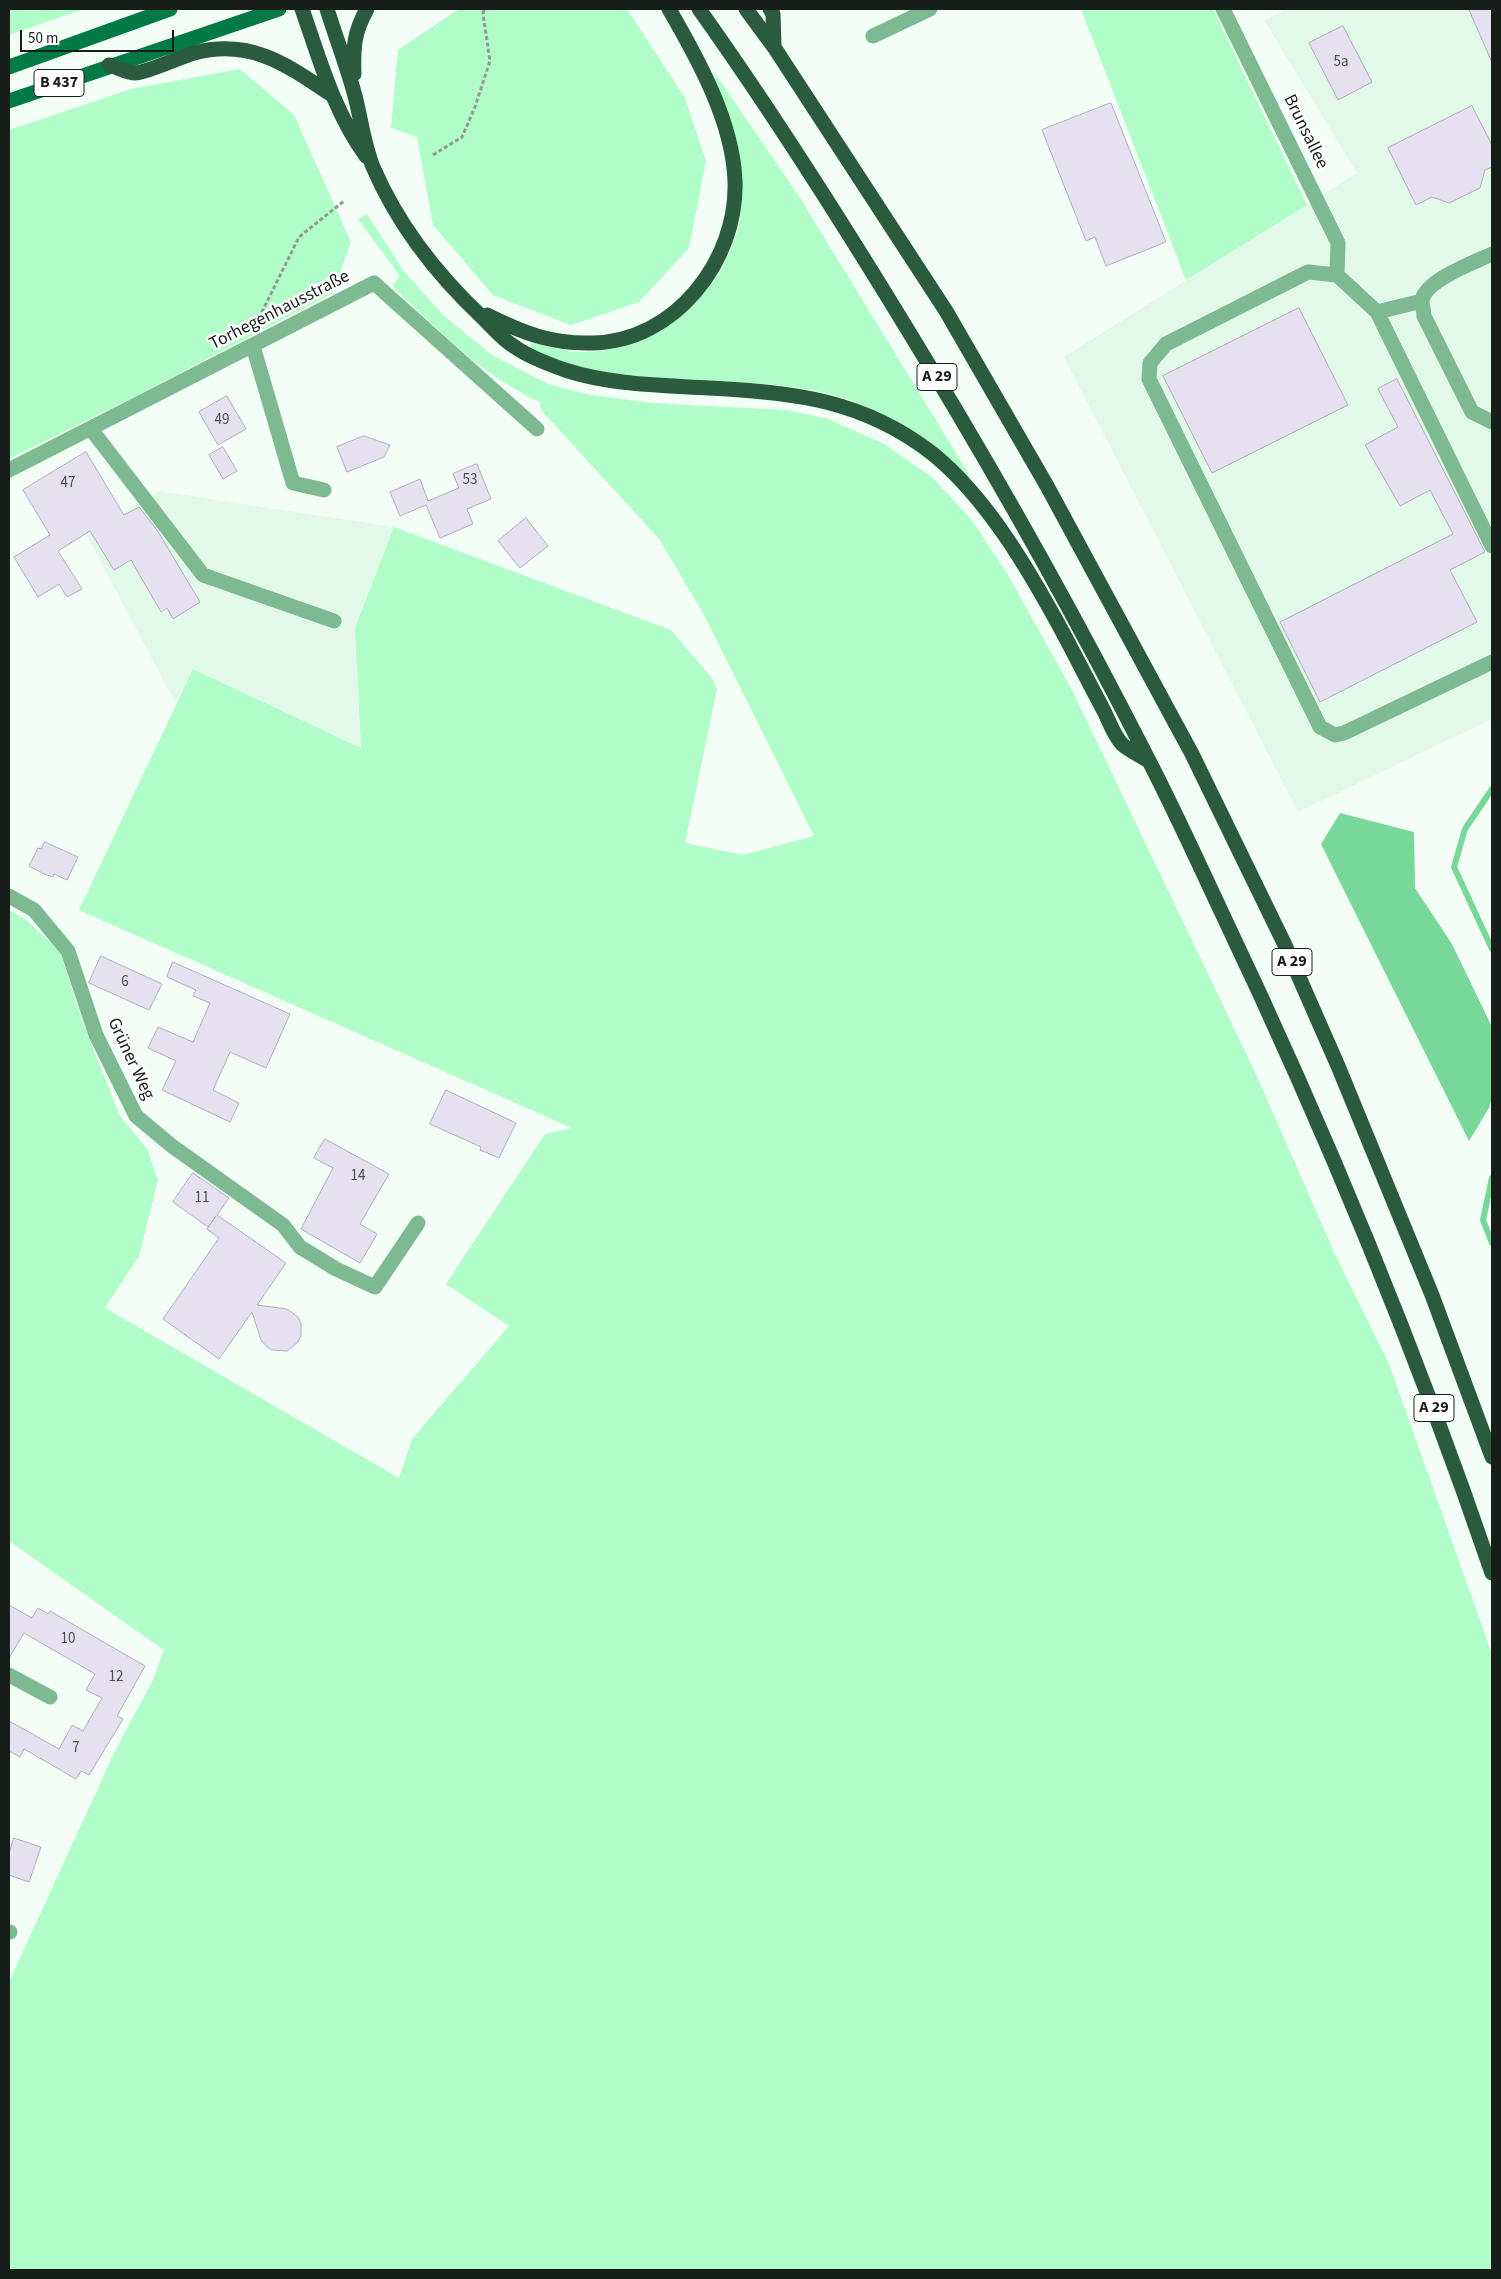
<!DOCTYPE html>
<html>
<head>
<meta charset="utf-8">
<style>
  body { margin:0 }
  #map { position:relative; width:1501px; height:2279px; overflow:hidden; background:#f2fef6; font-family:"Source Sans 3",sans-serif }
  canvas { display:block }
  .frame { position:absolute; inset:0; border:10px solid #171d19; pointer-events:none }
  .scale { position:absolute; left:20px; top:30px; width:154px; height:22px; box-sizing:border-box; border:2px solid #171d19; border-top:0; padding-left:6px; font-size:15px; line-height:18px; white-space:nowrap; color:#171d19; -webkit-text-stroke:4px #fff; paint-order:stroke }
</style>
</head>
<body>
<div id="map">
<canvas width="1501" height="2279"></canvas>
<div class="frame"></div>
<div class="scale">50 m</div>
</div>
<script>
const c = document.querySelector('canvas').getContext('2d');
c.lineJoin = 'round';
function paint(path, color) {
  c.fillStyle = color;
  c.fill(path, 'evenodd');
}
function stroke(path, color, width, dash) {
  c.strokeStyle = color;
  c.lineWidth = width;
  c.lineCap = dash ? 'butt' : 'round';
  c.setLineDash(dash || []);
  c.stroke(path);
}
function label(font, color, halo, rows, align = 'center') {
  c.font = font + ' "Source Sans 3",sans-serif';
  c.lineWidth = 5;
  c.setLineDash([]);
  c.textBaseline = 'middle';
  c.strokeStyle = halo;
  c.fillStyle = color;
  for (const [text, x, y, turn = 0] of rows) {
    c.save();
    c.translate(x, y);
    c.rotate((+turn || 0) * Math.PI / 180);
    c.textAlign = isNaN(turn) ? turn : align;
    if (halo) c.strokeText(text, 0, 0);
    c.fillText(text, 0, 0);
    c.restore();
  }
}
const built = new Path2D(`
  M1287,9H1492V719L1298,812L1064,357L1357,173L1264,20Z
  M158,491L394,527L354,627L361,748L194,669L175,702L87,536Z`);
const green = new Path2D(`
  M9,9H84L9,35Z
  M459,9H627L685,98L706,161L689,248L639,302L571,325L493,295L433,225L417,137L391,128L398,50Z
  M1081,9H1213L1307,205L1186,280Z
  M240,69L294,115L351,242L333,293L136,396L9,459V130L131,89Z
  M715,73L800,198L967,471L969,476L967,478C928,448 891,413 843,398C763,373 676,388 594,371C572,366 551,357 530,348V342C546,346 562,351 579,352C666,355 746,275 742,187C741,179 738,169 736,161C728,133 717,102 715,73Z
  M367,214L403,270L443,315L492,355L548,384L590,395L652,403L787,410L828,419L884,444L933,478L971,519L1008,575L1071,688L1255,1072L1335,1254L1389,1364L1492,1654V2270H9V1982L115,1751L153,1680L164,1650L9,1541V910L25,919L60,951L82,1021L120,1116L147,1149L158,1180L139,1256L105,1308L399,1478L412,1439L509,1326L446,1284L545,1134L572,1128L79,910L193,669L361,748L355,627L394,527L671,630L712,678L717,689L685,843L743,855L814,836L705,617L660,540L541,410L540,402C482,376 438,329 392,286L400,276L358,219Z`);
const water = new Path2D(`
  M1340,813L1414,832L1415,888L1452,944L1492,1027V1098L1489,1108L1469,1141L1321,844Z`);
const stream = new Path2D(`
  M1492,789L1465,829L1454,867L1492,949
  M1492,1178L1483,1220L1492,1243`);
const building = new Path2D(`
  M1469,9H1492V62Z
  M1343,26L1372,82L1338,100L1309,43Z
  M1111,103L1166,242L1106,266L1095,237L1086,241L1042,130Z
  M1472,106L1492,145V167L1485,170L1480,188L1449,203L1432,197L1416,205L1388,148Z
  M1299,308L1348,405L1212,473L1163,376Z
  M1397,379L1485,552L1450,570L1477,622L1320,702L1280,622L1453,534L1430,490L1400,506L1365,445L1398,427L1378,389Z
  M227,396L246,429L218,445L199,412Z
  M364,436L390,445L384,457L347,472L337,447Z
  M223,447L237,471L223,479L209,455Z
  M86,452L124,515L139,507L157,530L200,602L173,619L167,608L161,612L131,560L114,570L90,531L58,551L82,589L67,597L59,584L38,597L14,557L50,535L23,490Z
  M477,464L491,499L467,509L473,524L440,538L426,505L400,516L390,492L420,479L428,501L459,488L453,474Z
  M526,518L548,546L520,568L498,541Z
  M45,842L78,857L67,880L54,874L53,877L44,874L29,866L38,848L41,849Z
  M101,956L162,984L149,1010L89,983Z
  M173,962L290,1014L266,1068L230,1052L213,1090L239,1103L230,1122L162,1090L176,1061L148,1048L158,1027L193,1042L210,1003L193,996L196,990L167,977Z
  M446,1090L516,1123L499,1158L480,1150L481,1147L430,1124Z
  M325,1139L389,1174L360,1224L377,1234L360,1263L301,1229L333,1168L314,1158Z
  M193,1173L229,1198L217,1215L286,1263L257,1305L287,1309L298,1317L301,1323V1336L298,1342L287,1351L272,1350L266,1346L261,1340L252,1312L219,1359L163,1319L219,1238L207,1229L216,1216L208,1227L173,1202Z
  M9,1605L32,1618L38,1608L48,1614L50,1611L145,1666L117,1716L123,1719L89,1775L81,1771L76,1779L24,1749L20,1757L9,1751V1721L59,1749L72,1725L83,1731L102,1698L86,1690L95,1674L24,1633L9,1658Z
  M14,1838L41,1847L29,1882L9,1875V1854Z`);
const path = new Path2D(`
  M433,155L462,137L475,107L490,61L483,14L484,9
  M256,324L299,237L344,201`);
const minor = new Path2D(`
  M1223,9L1338,243L1337,275
  M873,36L930,9
  M1492,254C1475,262 1426,280 1422,300C1422,305 1424,311 1424,316L1472,412L1492,422
  M1377,312L1422,301
  M253,346L293,483L324,490
  M91,429L203,575L334,621
  M9,470L374,283L537,429
  M1492,546L1377,312L1337,275L1308,272L1166,344L1150,363L1149,379L1320,727L1335,735L1344,733L1492,662
  M9,896L34,910L68,951L96,1035L136,1116L172,1146L283,1225L300,1247L336,1269L375,1287L418,1223
  M9,1675L50,1697
  M9,1932H10`);
const major = new Path2D(`
  M9,67L170,9
  M9,101L279,9`);
const highway = new Path2D(`
  M302,9C320,60 334,112 366,156
  M327,9C336,38 347,66 355,96C361,119 364,145 373,167C398,225 437,275 483,318C493,328 503,340 515,347C529,357 548,364 565,370C611,385 661,385 709,388C794,392 864,400 933,454C987,498 1029,570 1062,631C1076,657 1090,685 1104,711C1109,721 1114,736 1122,744C1128,750 1140,755 1147,760
  M699,9C781,124 856,244 929,365C1007,494 1080,625 1148,759C1174,809 1197,860 1221,911C1324,1127 1415,1347 1492,1573
  M746,9L774,47L946,311L1047,486L1192,754L1284,943L1338,1066L1432,1295L1492,1457
  M770,9L773,14L774,47
  M109,65C117,67 127,73 135,73C146,73 180,57 194,53C251,38 287,65 332,95
  M354,74C353,48 354,32 367,9
  M487,315C523,333 551,344 592,343C675,342 738,260 735,181C733,122 698,59 669,9`);
const numberNames = [
  ["5a",1341,63],
  ["49",222,421],
  ["53",470,481],
  ["47",68,484],
  ["6",125,983],
  ["14",358,1177],
  ["11",202,1199],
  ["10",68,1640],
  ["12",116,1678],
  ["7",76,1749]
];
const shields = [
  [59,83,50],
  [937,377,40],
  [1292,962,40],
  [1434,1408,40]
];
const shieldNames = [
  ["B 437",59,83],
  ["A 29",937,377],
  ["A 29",1292,962],
  ["A 29",1434,1408]
];
const streetNames = [
  ["Brunsallee",1305,132,64],
  ["Torhegenhausstraße",280,311,-27],
  ["Grüner Weg",130,1059,65]
];
paint(built, '#e2f8e8');
paint(green, '#b1fdca');
paint(water, '#77d89a');
stroke(stream, '#77d89a', 6);
paint(building, '#e5e1f1');
stroke(building, '#b1adbc', 1);
stroke(path, '#909a93', 3, [4, 2.5]);
stroke(minor, '#7eba91', 15);
stroke(major, '#017b43', 15);
stroke(highway, '#295b3c', 15);
label('15px', '#4a4e4f', null, numberNames);
for (const [x, y, w] of shields) {
  const box = new Path2D();
  box.roundRect(x - w / 2, y - 13.5, w, 27, 4);
  c.fillStyle = '#fff';
  c.fill(box);
  stroke(box, '#171d19', 1);
}
label('bold 16px', '#171d19', null, shieldNames);
label('18px', '#171d19', '#fff', streetNames);
</script>
</body>
</html>
